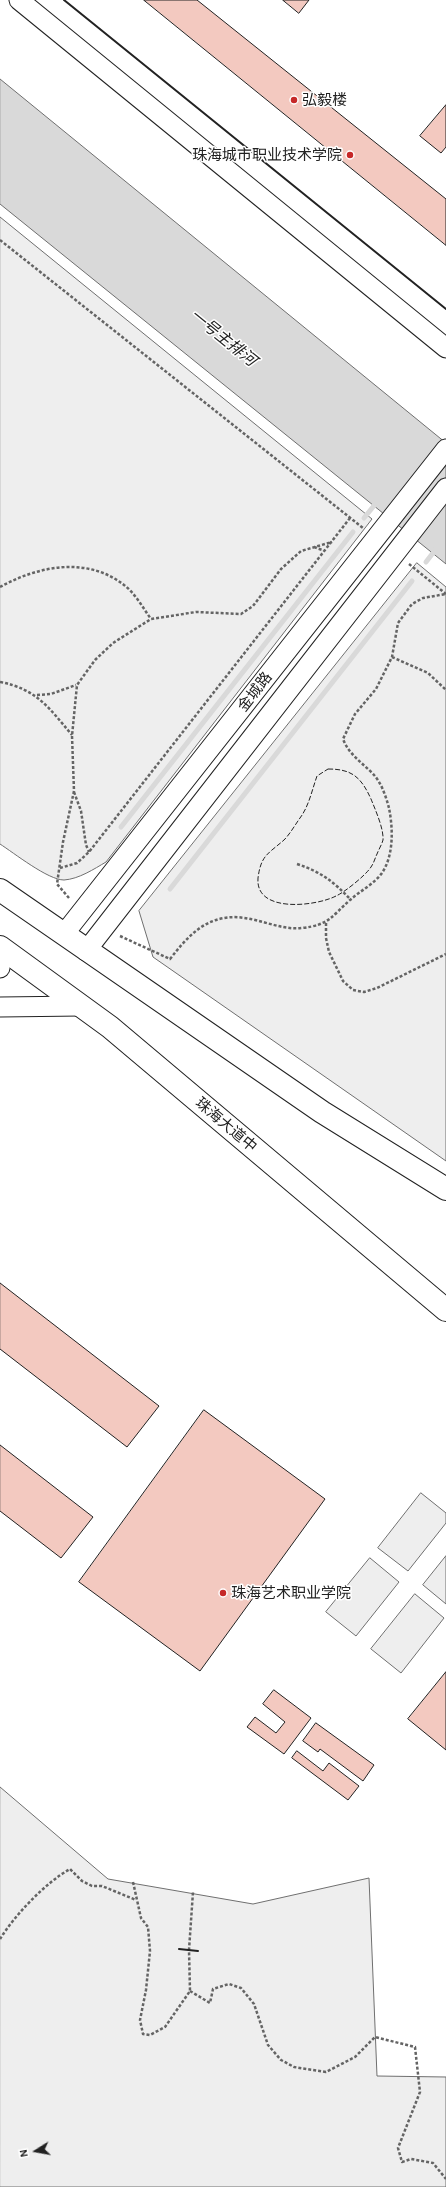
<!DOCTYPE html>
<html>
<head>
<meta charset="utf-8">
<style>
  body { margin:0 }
  #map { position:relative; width:446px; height:2187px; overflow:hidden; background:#fff; font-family:"Alegreya Sans",sans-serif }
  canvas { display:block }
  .north { position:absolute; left:16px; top:2131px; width:40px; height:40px; -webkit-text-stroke:3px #fff; paint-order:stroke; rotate:259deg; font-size:11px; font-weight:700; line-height:16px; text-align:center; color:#222 }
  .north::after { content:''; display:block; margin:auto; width:14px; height:18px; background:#222; clip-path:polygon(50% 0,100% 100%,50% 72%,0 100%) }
</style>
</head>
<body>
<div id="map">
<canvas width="446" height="2187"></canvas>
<div class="north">N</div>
</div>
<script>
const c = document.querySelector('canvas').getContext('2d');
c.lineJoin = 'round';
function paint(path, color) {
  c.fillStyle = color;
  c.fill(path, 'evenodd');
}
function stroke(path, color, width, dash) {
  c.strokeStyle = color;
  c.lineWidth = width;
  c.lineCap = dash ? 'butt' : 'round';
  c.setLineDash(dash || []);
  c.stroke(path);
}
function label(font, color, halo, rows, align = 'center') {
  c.font = font + ' "Alegreya Sans","Noto Sans SC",sans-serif';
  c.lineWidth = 3;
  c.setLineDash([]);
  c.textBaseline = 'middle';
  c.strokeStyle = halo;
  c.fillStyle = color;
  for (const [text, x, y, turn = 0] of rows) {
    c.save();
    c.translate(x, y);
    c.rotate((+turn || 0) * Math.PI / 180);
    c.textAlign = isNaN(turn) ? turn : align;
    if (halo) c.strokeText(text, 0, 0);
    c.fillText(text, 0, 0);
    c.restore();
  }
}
const green = new Path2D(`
  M0,217L372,519L106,862C94,869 79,879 64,880C48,880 14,853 0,844Z
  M417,563L446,587V1161L153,957L139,911Z
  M421,1493L446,1513V1523L408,1571L378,1548Z
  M446,1556V1604L423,1585Z
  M370,1558L399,1582L356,1636L326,1612Z
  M415,1594L444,1618L401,1673L371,1649Z
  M0,1787L108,1879L253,1904L369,1878L377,2076L446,2077V2187H0Z`);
const water = new Path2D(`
  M0,79L446,443V564L0,204Z`);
const stream = new Path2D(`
  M364,518L377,502
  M426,562L436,549
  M121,827L353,532
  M170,889L412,581`);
const building = new Path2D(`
  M144,0H197L446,199V245Z
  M283,0H309L299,13Z
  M446,105V147L441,153L420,136Z
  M0,1283L159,1406L127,1447L0,1349Z
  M204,1410L325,1499L200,1671L79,1582Z
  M0,1445L93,1517L61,1558L0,1511Z
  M446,1672V1750L408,1719Z
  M274,1690L311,1718L284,1754L247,1727L255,1717L276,1733L285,1722L263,1704Z
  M316,1723L374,1765L363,1781L320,1749L318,1752L303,1741Z
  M297,1751L323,1771L329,1763L359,1786L348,1800L292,1758Z`);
const path = new Path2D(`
  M0,240L363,528
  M314,547L325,551
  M409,564L446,594
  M0,587C38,566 87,556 124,585C135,593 143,608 151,619
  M392,657L428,673L446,690
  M0,682C37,689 49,708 72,735
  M37,695L51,694L76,685
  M74,792L81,811L86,845L89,852
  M297,864C321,872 333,881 351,900
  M60,868L77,863L89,852L350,518
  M69,898L57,884L63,842L74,791L72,736L77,685L95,660L113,643L151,619L196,612L241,614L253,606L281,569L301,551L332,542
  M326,923V938L329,952L343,981L353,990L364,992L377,988L446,954
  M120,936L170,959C185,940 200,922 224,918C251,913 277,931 302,928C329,925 331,917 350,900C360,891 374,884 382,873C394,855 393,828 389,808C386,797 382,784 374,775C363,763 349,755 343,739L355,714L376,689L392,657L398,623L412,604L423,598L446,594
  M133,1882L141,1918L148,1927L150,1951L146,1990L140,2020L143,2034L150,2035L165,2027L190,1991L189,1950L193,1892
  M0,1939C15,1915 45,1883 70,1869L82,1881L92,1886H102L136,1900
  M190,1991L210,2003L213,1989L229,1984L241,1988L254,2004L268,2045L281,2060L294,2067L326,2072L355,2057L375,2037L415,2047L420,2092L398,2148L402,2162L411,2159L433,2163L446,2179`);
const minor = new Path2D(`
  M19,0L446,348
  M64,934L446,449
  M86,951L446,488
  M0,968L1,948
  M0,1007L81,1006`);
const highway = new Path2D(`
  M0,890L322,1112L446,1189
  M0,947L110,1027L446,1310`);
const fence = new Path2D(`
  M328,769C352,769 361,777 371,799C375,809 384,829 383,840C382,844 379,849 377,854C375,858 374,863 371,867C366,875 345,892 336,896C317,906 255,914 258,878C261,855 268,854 284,840C290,834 295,825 300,818C309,806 312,790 317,776Z`);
const wall = new Path2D(`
  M64,0L446,309
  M179,1949L198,1951`);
const markers = [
  [294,100,4,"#c62828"],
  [350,155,4,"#c62828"],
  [223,1593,4,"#c62828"]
];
const poiNames = [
  ["弘毅楼",302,100],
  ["珠海城市职业技术学院",342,155,"right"],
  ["珠海艺术职业学院",231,1593]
];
const streetNames = [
  ["金城路",255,692,-52],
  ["珠海大道中",226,1125,40]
];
const waterNames = [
  ["一号主排河",223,338,39]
];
paint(green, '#eee');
stroke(green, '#6f6f6f', 1);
paint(water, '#d9d9d9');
stroke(water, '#6f6f6f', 1);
stroke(stream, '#d9d9d9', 5);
paint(building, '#f3c9c0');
stroke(building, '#222', 1);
stroke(minor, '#222', 21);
stroke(highway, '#222', 24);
stroke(path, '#646464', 2.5, [3, 2]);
stroke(minor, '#fff', 19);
stroke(highway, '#fff', 22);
stroke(fence, '#222', 1, [5, 2]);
stroke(wall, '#222', 2);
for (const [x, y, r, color] of markers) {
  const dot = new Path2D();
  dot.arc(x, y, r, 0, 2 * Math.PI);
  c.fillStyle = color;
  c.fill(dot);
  stroke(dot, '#fff', 1.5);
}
label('15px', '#222', '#fff', poiNames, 'left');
label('15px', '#222', '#fff', streetNames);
label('italic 16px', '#222', '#fff', waterNames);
</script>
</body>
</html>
